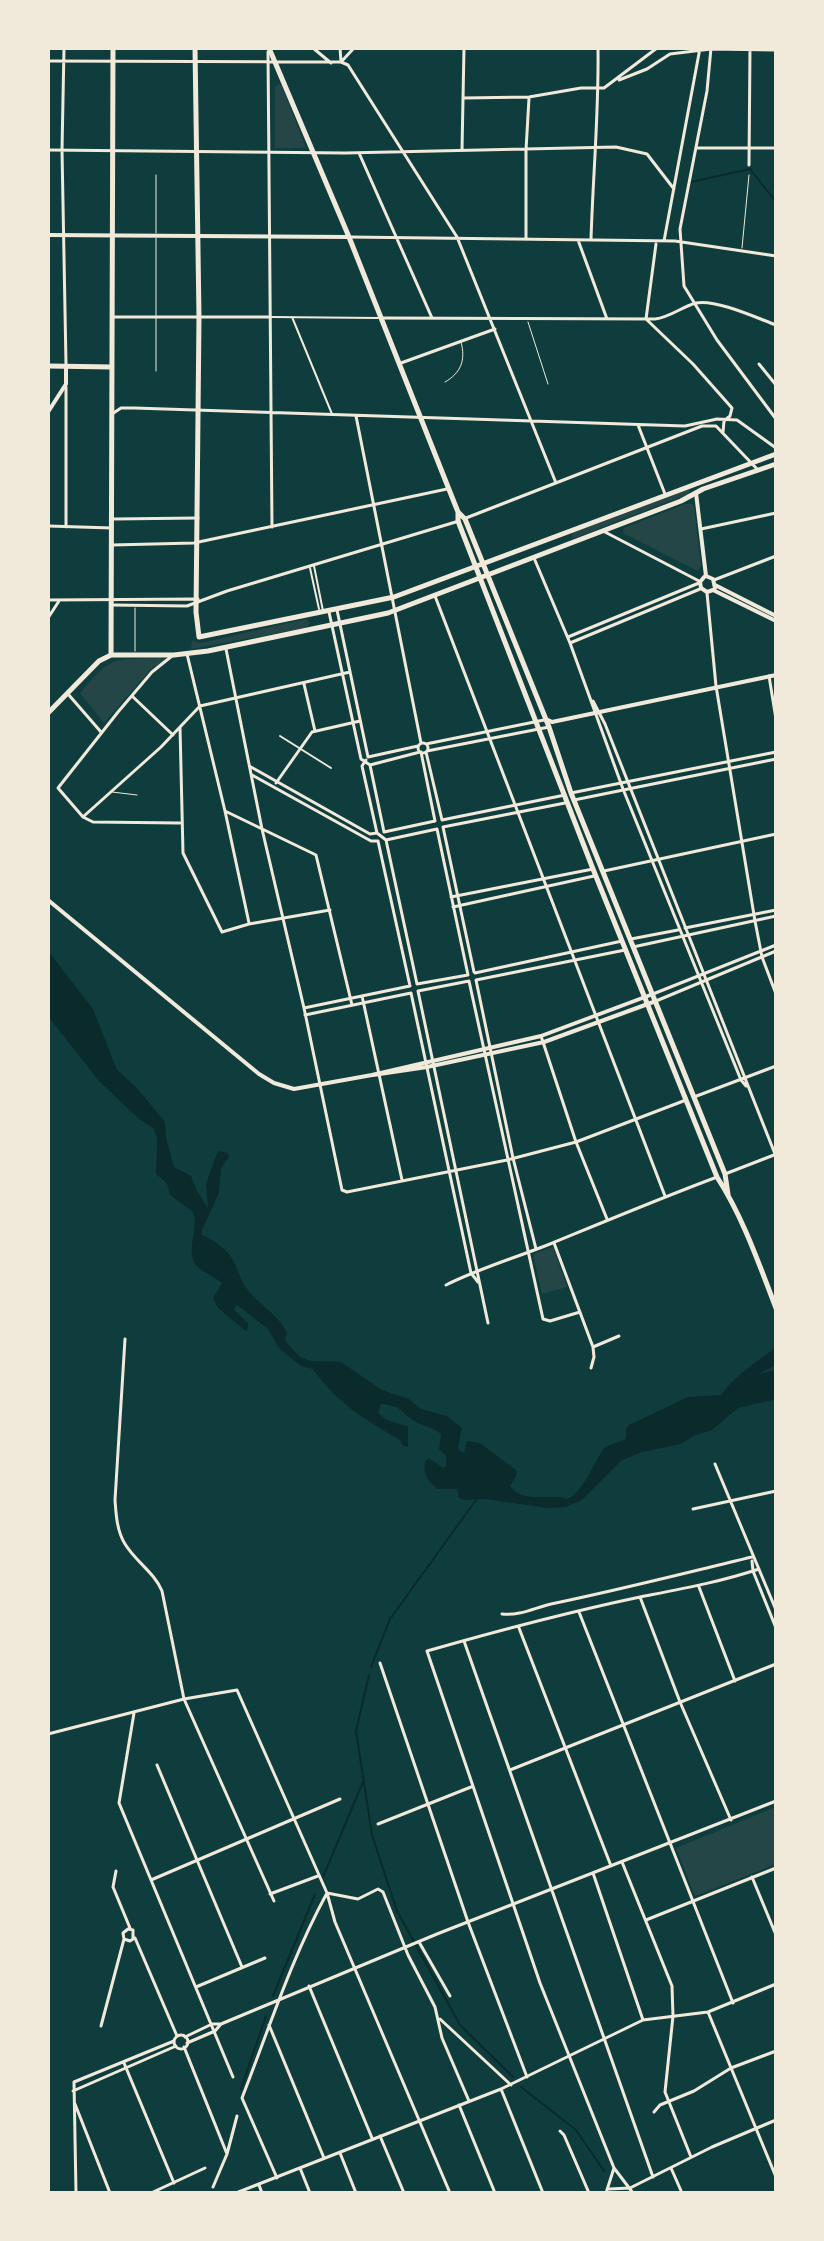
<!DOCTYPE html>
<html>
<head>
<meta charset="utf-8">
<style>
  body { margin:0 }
  #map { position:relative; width:824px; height:2241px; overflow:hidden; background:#0f3d3e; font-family:Bitter,serif }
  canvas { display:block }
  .frame { position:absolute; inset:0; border:50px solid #f1e9da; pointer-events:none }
</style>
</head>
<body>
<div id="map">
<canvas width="824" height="2241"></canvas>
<div class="frame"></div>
</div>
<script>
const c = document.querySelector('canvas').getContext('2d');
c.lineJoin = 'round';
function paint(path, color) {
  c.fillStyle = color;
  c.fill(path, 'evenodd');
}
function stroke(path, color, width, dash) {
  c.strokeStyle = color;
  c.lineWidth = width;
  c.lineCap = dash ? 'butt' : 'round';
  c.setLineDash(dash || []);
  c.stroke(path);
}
const green = new Path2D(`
  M279,84L282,86L306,148H275V87Z
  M690,488L689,494L572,539V532Z
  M685,504H692L694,507L701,565L698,571L623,533L624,528Z
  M306,619L310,623L306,628L191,649L192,641L201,643Z
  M161,658L167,660L162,666L153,667L104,723L80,693C114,654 111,660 161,658Z
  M553,1247L567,1287L542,1294L533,1254Z
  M776,1807V1864L695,1896L676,1848Z`);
const water = new Path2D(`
  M48,951L93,1009L117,1070L136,1087L165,1122L166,1138L174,1167L191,1176L197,1191L208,1208L206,1184L218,1151L228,1153L229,1157L221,1168L219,1193L202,1230V1235C217,1241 231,1252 237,1269C240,1274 241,1281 245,1286C258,1305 275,1311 287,1332L285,1341L300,1357L310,1361L341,1362L382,1390L409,1399L421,1409L447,1416L462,1428L458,1447L460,1451L464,1453L467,1441L480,1443L516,1470L517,1474L510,1486C522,1504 552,1493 568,1499C586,1488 593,1463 605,1447L626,1439V1429L629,1425L688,1397L721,1395C735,1375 757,1362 776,1347V1365L758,1374L776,1370V1399L738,1408L712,1430L693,1436L681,1444L642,1452L622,1460L582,1500L566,1507L548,1508L485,1499L464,1500L459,1498L457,1489H437C427,1479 423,1475 425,1461L429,1458L443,1468L446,1466V1456L439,1449L441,1434C433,1427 425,1427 416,1422C400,1413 405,1406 381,1404L378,1413C387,1421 396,1424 408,1426V1447L403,1446L400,1440C365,1420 336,1402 313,1369L301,1366L291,1358L279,1348L268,1329L240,1307L236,1305L234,1310L248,1323L247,1332L218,1308L213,1298L222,1283C215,1277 207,1274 200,1269C182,1255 200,1230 193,1212L170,1195L167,1183L156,1174L157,1137L153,1128L139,1119L99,1081L48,1016Z`);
const stream = new Path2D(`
  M691,182L750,169L776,202
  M371,1667L390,1619L476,1500
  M369,1675L356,1731L372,1835L397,1911L460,2025L513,2077
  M323,1877L363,1782
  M273,1996L315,1894
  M521,2087L576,2130L604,2171
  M241,2089L266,2016`);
const service = new Path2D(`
  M156,175V233
  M156,238V371
  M742,248L749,175
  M528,322L548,384
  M445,382C461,373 466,360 461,342
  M135,651V608
  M112,792L137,795`);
const pedestrian = new Path2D(`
  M272,317L378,318
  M292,317L332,414
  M314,566L323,611
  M310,568L319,609
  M280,736L331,768`);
const minor = new Path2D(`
  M64,48L62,150L66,364
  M313,48L331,63
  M340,48L341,62
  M711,48L707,91L680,229L684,286L717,340L776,419
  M268,52L272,527
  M48,61L341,62L348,65L457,237L556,483
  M341,62L354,48
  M619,80L647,69L670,54L711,49L776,50
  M464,98L529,97L581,88H604L657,48
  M696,148H776
  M48,150L345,153L616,147L647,154L674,189
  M462,150L464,48
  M359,153L432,318
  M749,165L750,48
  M349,237L675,241L776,256
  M526,238V150L529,98
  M591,239C593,175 599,112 598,48
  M578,240L607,319
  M664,241L700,48
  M656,244L646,319L693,364L732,408L730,416L724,421L723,432
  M112,317H271
  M382,318L655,319C671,317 681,307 696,303C716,299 757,318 776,325
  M401,363L495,329
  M759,364L776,385
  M66,387V527
  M112,414L121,408H134L685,426L717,419L737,420L776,448
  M356,416L421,743
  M638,425L665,494
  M466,518L702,426H716L758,470
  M113,519L198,518
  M48,526L112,528
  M701,529L776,513
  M603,531L699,581
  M112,545L194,543L447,489
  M534,558L570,643L623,789L741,1080L746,1086
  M714,580L776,556
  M707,593L716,686L755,921L762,957L776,994
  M435,596L665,1196
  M48,600L198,599
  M112,605L187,606L227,591L459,521
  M337,610L368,757
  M329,612L361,759L370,765
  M48,618L59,601
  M568,637L699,583
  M570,643L700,589
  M226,649L262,829L304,1008L342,1190L347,1192L507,1160L576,1142L686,1100
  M187,654L225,811L249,923
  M172,656L152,672L118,712L58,788L83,817L93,822L180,823
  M769,676L776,719
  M304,684L315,731
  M68,694L101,732
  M132,696L173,735
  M593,701L605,724L775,1154
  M200,706L350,672
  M180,727L183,853L222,932L249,924L330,910
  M418 748a5 5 0 1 1 10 0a5 5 0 1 1-10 0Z
  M426,744L544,720
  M427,751L549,727
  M421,752L435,821
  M426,752L442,820
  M368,757L418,746
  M366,760L362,766L377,833
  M370,765L384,832
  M370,765L420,752
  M251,767L370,834L377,833L386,840
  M252,775L371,841H378
  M276,783L312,732L360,721
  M571,793L776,752
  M574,800L776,759
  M225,811L316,855L352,1005
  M84,816L161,747L200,706
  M442,820L565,795
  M443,827L474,972
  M443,827L565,803
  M437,829L468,975
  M384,832L435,821
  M386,840L417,984
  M386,840L437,829
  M378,841L410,986
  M604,871L776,834
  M451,897L593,869
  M453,907L594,876
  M685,928L776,910
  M631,939L678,930
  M633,947L776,916
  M475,973L622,941
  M476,980L513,1158L536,1249
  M476,980L625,950
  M469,981L543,1319L550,1321L580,1312
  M417,984L468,975
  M418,991L488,1323
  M418,991L469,981
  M411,993L471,1273L478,1282
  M653,994L776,945
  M362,996L402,1180
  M656,1001L776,951
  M304,1008L410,986
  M305,1015L411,993
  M541,1036L576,1142L607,1219
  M694,1097L776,1066
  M725,1174L774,1155
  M554,1243L593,1347L594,1357L591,1368
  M446,1285C480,1268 515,1258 550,1244C606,1221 661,1198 717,1177
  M125,1339L115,1500C116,1515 117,1531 125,1544C136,1562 154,1572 162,1591L184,1699L274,1901
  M593,1347L619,1336
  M715,1464L776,1610
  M693,1509L776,1491
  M752,1561L753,1571L776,1628
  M699,1587L735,1681
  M640,1597L680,1702L731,1820
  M579,1612L733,2003
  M502,1614C520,1616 534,1608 551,1604C619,1590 685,1573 752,1557
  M519,1628L611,1866
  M464,1641L653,2177
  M380,1663L468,1922L527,2077
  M134,1713L119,1803L233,2077
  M48,1734L184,1699L237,1690L327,1893L335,1922L450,2193
  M157,1765L242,1967
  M510,1770L776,1664
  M378,1824L471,1787
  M622,1862L672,1986L673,2016L665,2092L691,2157
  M116,1871L113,1887L130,1928
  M593,1873L643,2020
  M752,1877L776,1935
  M151,1880L340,1799
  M270,1894L318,1876
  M646,1920L776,1868
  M135,1938L177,2036
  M419,1942L450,1996
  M309,1986L372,2138
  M196,1987L265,1958
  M708,2012L776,2177
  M440,2019L511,2085
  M269,2025L324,2158
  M101,2026L124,1939L123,1933L128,1929L133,1930V1939L130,1941L124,1939
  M174 2042a7 7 0 1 1 14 0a7 7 0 1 1-14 0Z
  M185,2037L212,2024H221L437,1934L776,1801
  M187,2043L215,2031L221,2024
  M184,2047L227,2154
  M124,2063L174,2183
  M501,2089L543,2193
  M73,2091L176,2046
  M75,2104L110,2193
  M459,2105L495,2193
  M654,2112L660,2105L694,2091L731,2068L776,2051
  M560,2131L564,2135L589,2193
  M380,2136L404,2193
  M340,2153L356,2193
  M300,2168L310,2193
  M671,2168L682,2193
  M277,2178L242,2098C269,2029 291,1959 327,1893L358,1899L378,1889L383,1892L408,1955L435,2007L442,2038L469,2101
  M259,2185L262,2193
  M213,2187L227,2154L237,2116
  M609,2189L630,2188L712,2147L776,2120
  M76,2193L74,2082L174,2041
  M151,2193L205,2168
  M236,2193L501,2089L643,2020L708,2012L776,1984
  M606,2193L614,2168
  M633,2193L614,2168L540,1983L427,1651C497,1631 569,1612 640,1597C681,1589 720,1582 759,1569`);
const tertiary = new Path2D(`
  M48,235L349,237
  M548,720L552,722L776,675
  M48,900L259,1074L274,1083L294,1089L372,1075L541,1036L653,994
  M373,1075L427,1067L544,1042L656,1001`);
const secondary = new Path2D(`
  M48,412L66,384V366
  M696,493L706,576
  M705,576L700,582L701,588L707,592L713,590
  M706,576L713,579L715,588
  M715,585L776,616
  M713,590L776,621`);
const primary = new Path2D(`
  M195,48L199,317L196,612L199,637L394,597L776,454
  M269,48L349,237L452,497L458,512L465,519L549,727L571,793L725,1174L728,1194
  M48,366L112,367
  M458,512V521L593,869L717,1177C743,1217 759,1264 776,1308
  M111,655L113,48
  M48,713L99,661L111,655H174L208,651L388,613L681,501L703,489L776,464`);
paint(green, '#244646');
paint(water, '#0a2a2b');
stroke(stream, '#0a2a2b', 2);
stroke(service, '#f1e9da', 1);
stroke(pedestrian, '#f1e9da', 2);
stroke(minor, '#f1e9da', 3);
stroke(tertiary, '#f1e9da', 4);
stroke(secondary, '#f1e9da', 4);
stroke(primary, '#f1e9da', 5);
</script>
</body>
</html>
